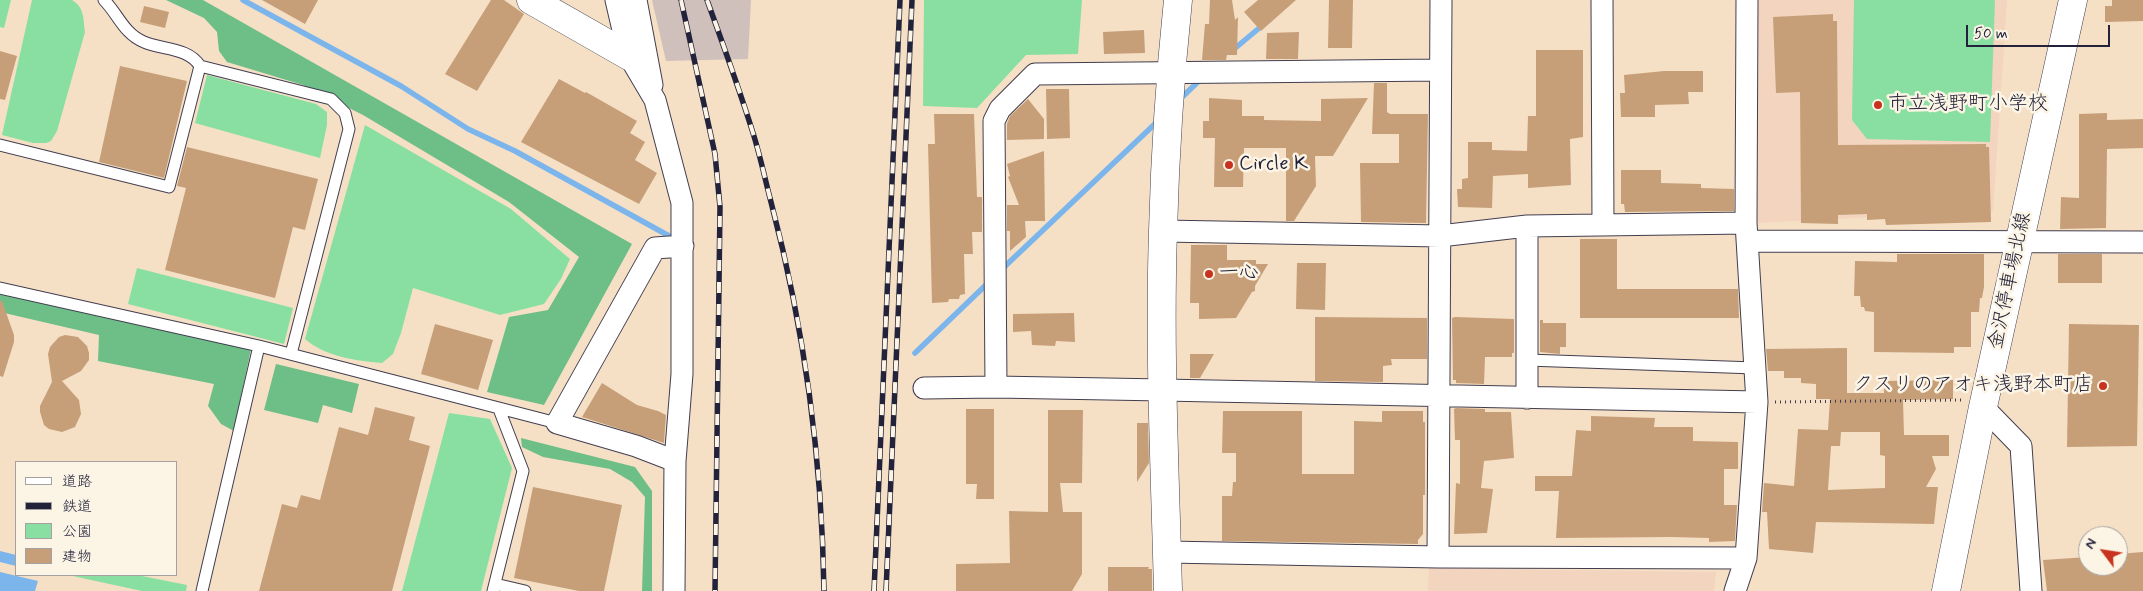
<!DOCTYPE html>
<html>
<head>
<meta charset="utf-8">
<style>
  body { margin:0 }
  #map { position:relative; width:2143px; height:591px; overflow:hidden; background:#f5e0c6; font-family:Mynerve,"Klee One",sans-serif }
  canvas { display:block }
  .legend { position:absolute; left:15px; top:461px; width:162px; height:115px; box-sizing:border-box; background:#fcf5e5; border:1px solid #a5a1a1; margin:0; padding:6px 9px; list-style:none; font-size:15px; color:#22223b }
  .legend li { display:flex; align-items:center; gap:10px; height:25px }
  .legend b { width:25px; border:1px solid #a5a1a1 }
  .north { position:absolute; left:2078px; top:526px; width:50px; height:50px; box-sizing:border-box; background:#fcf5e5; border:1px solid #a5a1a1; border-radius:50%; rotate:301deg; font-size:14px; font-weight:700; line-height:20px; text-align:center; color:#22223b }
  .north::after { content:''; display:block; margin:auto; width:18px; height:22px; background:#c8321e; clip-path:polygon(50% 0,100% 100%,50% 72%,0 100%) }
  .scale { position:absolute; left:1966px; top:25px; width:144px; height:22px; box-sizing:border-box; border:2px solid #22223b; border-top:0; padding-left:6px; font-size:15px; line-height:18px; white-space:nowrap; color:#22223b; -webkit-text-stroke:4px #fcf5e5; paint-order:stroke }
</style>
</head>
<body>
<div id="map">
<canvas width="2143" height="591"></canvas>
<ul class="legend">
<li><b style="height:6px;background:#fff"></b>道路</li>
<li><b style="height:6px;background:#22223b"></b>鉄道</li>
<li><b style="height:14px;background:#89dfa1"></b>公園</li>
<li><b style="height:14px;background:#c69f79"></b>建物</li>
</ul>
<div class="north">N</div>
<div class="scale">50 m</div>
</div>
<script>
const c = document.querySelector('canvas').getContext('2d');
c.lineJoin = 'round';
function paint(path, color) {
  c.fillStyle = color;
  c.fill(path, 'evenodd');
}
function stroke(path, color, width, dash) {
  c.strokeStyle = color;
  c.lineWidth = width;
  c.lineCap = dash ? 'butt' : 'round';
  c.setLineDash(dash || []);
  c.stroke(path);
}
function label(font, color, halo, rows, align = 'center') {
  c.font = font + ' Mynerve,"Klee One",sans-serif';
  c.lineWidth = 5;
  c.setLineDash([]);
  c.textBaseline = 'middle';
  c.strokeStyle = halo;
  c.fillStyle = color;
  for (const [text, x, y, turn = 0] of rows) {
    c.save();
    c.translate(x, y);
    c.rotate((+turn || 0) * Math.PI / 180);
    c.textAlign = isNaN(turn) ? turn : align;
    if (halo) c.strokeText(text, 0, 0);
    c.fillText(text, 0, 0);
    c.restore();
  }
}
const built = new Path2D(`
  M1755,0H2007L1993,211L1757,223Z
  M1429,568L1716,572L1714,591H1428Z`);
const industrial = new Path2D(`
  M652,0H751L748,59L666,61Z`);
const green = new Path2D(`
  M0,0H11L4,28L0,27Z
  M32,0H72C85,8 83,19 85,32L57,131L51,141L46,143H33L2,135Z
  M924,0H1082L1078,54L1026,55L977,108L923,106Z
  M1854,0H1995L1990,142L1867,139L1852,120Z
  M207,75L316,104L327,112V125L320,158L195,123Z
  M365,125L511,209L570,259L561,279L544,304L500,315L413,288L401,333L393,354L382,363C356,361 324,356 305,339Z
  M137,268L293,308L284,344L128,304Z
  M449,413L490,419L512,468L481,591H402Z
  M68,575H137L187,585L186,591H142Z`);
const forest = new Path2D(`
  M166,0H203L632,244L544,405L487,392L509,317L548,310L579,257L509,202L363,115L303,85L227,62L219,51L217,32L204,18Z
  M0,294L251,349L234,431L221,424L208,406L214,384L98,361L99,335L0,312Z
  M276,364L359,384L352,413L323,405L318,423L264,410Z
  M521,438L635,467L652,491V591H642L645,497L632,482L610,469L543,457L522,447Z`);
const water = new Path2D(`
  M0,551L16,555V566L0,562Z
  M0,572L38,581L35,591H0Z`);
const stream = new Path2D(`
  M243,0L401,86L468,129L515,151L671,237
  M1233,50L1264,24
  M1178,101L1202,78
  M1001,270L1159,120
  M915,353L989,282`);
const building = new Path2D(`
  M262,0H318L305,24Z
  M491,0H504L524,14L477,91L445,74Z
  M1210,0H1232L1235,20L1238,17L1237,55H1227L1226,60H1202L1205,24H1209Z
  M1258,0H1296L1261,31L1244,12Z
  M1329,0H1353L1352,48H1328Z
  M2112,0H2143V21L2105,22V6H2112Z
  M144,6L169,12L165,28L140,22Z
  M1833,14V21H1837L1838,145L1986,144V147H1989L1991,222L1886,225L1885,219L1867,220V214L1838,215V224L1801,223L1800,92L1776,93L1773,17Z
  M1144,30L1145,53L1104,54L1103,32Z
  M1299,32L1298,59H1266L1267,33Z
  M1536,50H1583V137L1570,139L1571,185L1528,188V174L1493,176L1492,208L1458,207L1457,189H1462V179L1468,178V142H1492V150L1527,151L1528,116H1536Z
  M0,51L17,56L5,100L0,99Z
  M120,66L187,81L164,178L99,162Z
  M1664,71H1703V92H1688L1689,104L1655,105V117H1621L1620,93H1625L1624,75Z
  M559,79L585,93L586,92L637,121L630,133L645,142L635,160L657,173L639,204L521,142Z
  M1374,83H1387V112L1390,114H1428L1426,223L1361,222L1360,163H1399V134H1372Z
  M1046,89H1069L1070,138L1047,139Z
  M1209,98L1242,100V116H1264V120L1321,121V99L1368,98L1333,156H1315L1316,186L1294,221H1286V148H1244L1243,187H1214L1215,138H1203V121H1209Z
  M1028,99L1044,119V139L1007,140V124L1010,116Z
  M2107,113V120L2143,119V148L2107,149L2106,228L2060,229L2061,197L2079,198V114Z
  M934,114H974L977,197H982V232H972L973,254H964L965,294L960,295L959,299H949L948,302L932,303L928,144H935Z
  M187,147L318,179L305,230L293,227L275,298L165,270L186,188L177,186Z
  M1044,151L1045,221H1025L1026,237L1010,251V231H1007V205H1019L1008,177L1010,176L1007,164Z
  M1621,170H1661V183L1701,184V188L1734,189V211L1625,212L1624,204H1621Z
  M1580,239H1617V289H1738L1739,318H1580Z
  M1191,245H1227V260H1256V264H1268L1255,286V291L1252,292L1236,318L1199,319V303H1190Z
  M1897,254H1984V287L1982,298H1980L1979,312H1971V347H1954V353L1874,352V312L1865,311L1864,307H1861L1860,296H1854L1855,261L1897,262Z
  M2058,254H2102V283H2058Z
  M1297,263H1326L1325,310L1296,309Z
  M0,301H2L14,335V342L3,377L0,376Z
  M1074,313L1075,342L1056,341L1055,346L1032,345L1031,331L1013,332V314Z
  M1315,317L1427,318V359H1391L1392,365L1383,366V382L1315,381Z
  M1455,317L1514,319V353H1512V357H1485L1484,384L1456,383V380H1453L1452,318Z
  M1540,320H1543V323H1566V347H1560V354L1540,352Z
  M435,324L493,340L478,390L421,374Z
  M2069,324L2139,325L2137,446L2067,447Z
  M65,335L78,337L87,346L89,353V360L81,371L62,381L79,400L81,414L75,427L62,432L49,429L44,425L40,412V406L52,382L48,354L50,347L59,337Z
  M1847,348V393H1884V381L1953,380V399L1903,400L1904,435H1949V456H1932L1936,469L1926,487H1938L1934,524L1816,522L1813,553L1769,549L1767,512H1762L1764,483L1794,486L1798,429L1828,430L1830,399H1816V384L1801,383V378H1784V371H1768L1766,349ZM1841,432H1880V455L1885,456V488L1828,490L1831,446H1840Z
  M1190,354H1214L1200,378H1190Z
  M602,383L637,405L658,411L666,415L664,443L582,417Z
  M375,407L415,417L409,440L430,446L392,591H259L282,504L297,508L301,495L320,500L339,427L368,435Z
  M1456,408L1485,409V412H1511L1514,458L1484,461L1481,488L1493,489L1487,533L1454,534L1456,483L1460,484V440H1455L1454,409Z
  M966,409H994V499H976L977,484H966Z
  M1048,410H1083L1082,483H1060L1063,512H1082V574L1072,591H956V564L1010,563L1009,511L1048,512Z
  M1223,411H1302V474H1354V421L1382,422V411H1423V422H1425V495H1423V534L1418,540V544L1222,541V496H1232L1233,482H1236V453H1222Z
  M1591,416L1655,418L1654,427H1693V441L1738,442V469H1724V505H1737L1735,541L1709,542V538L1672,537L1556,538L1559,491H1535V476H1572L1576,430L1591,431Z
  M1137,423H1148L1149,463L1137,482Z
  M533,487L622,505L604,591H579L514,578Z
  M2143,552V591H2047L2043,560L2088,557V566H2118V554Z
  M1108,567H1149L1148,569H1152V591H1108Z`);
const path = new Path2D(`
  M1775,402L1961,400`);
const lane = new Path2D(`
  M104,0C118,14 124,34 144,42C162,50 188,47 200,66L331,99L345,113L349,129L291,354
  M0,145L169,187L200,66
  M0,288L259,346L557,423
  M1527,360L1755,368
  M495,584L525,591
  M202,591L259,346
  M493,591L523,471L499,409`);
const street = new Path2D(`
  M616,0L629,56L655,100L682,203V374L675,461L674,591
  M636,0L652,85
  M1602,0L1603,225
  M1527,226V398
  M1163,231L1440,236L1527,226L1746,223
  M1748,241L2143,242
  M996,387L994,121L1000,109L1035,74L1440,70
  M924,388L996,387L1163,390L1757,402
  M1983,407L2021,446L2031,591
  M675,461L636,446L557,423L655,248L683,246
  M1167,552L1438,557L1746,558
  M1438,557L1441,0
  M1735,591L1746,558L1757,402L1746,223L1747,0`);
const secondary = new Path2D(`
  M531,0L629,56
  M1168,591C1165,471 1159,351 1163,231C1165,154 1170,77 1178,0
  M1946,591L1983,407L2073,0`);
const rail = new Path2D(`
  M681,0L715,154L720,207L715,591
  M707,0C723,44 739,88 753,133C760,155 765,179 771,202C805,331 822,458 824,591
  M874,591L900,0
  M886,591L912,0`);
const markers = [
  [1878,105,5,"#c8321e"],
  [1229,165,5,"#c8321e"],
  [1209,274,5,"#c8321e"],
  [2103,386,5,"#c8321e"]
];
const poiNames = [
  ["市立浅野町小学校",1888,105],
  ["Circle K",1239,165],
  ["一心",1219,274],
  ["クスリのアオキ浅野本町店",2093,386,"right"]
];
const streetNames = [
  ["金沢停車場北線",2011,281,-78]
];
paint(built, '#f3d4bf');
paint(industrial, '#cfc0bb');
paint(green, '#89dfa1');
paint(forest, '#6ebe87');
paint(water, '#7bb5ec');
stroke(stream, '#7bb5ec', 5.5);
paint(building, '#c69f79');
stroke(lane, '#423e50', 13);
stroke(street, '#423e50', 23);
stroke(secondary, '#423e50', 29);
stroke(path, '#423e50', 3, [1, 4]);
stroke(lane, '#fff', 11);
stroke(street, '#fff', 21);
stroke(secondary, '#fff', 28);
stroke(rail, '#22223b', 5.5);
stroke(rail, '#fcf5e5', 4, [11]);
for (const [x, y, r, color] of markers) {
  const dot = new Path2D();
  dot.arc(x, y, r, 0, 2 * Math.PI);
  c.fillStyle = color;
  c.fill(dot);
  stroke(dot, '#fcf5e5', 2);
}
label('20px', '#22223b', '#fcf5e5', poiNames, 'left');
label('20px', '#22223b', '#fcf5e5', streetNames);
</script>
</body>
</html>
